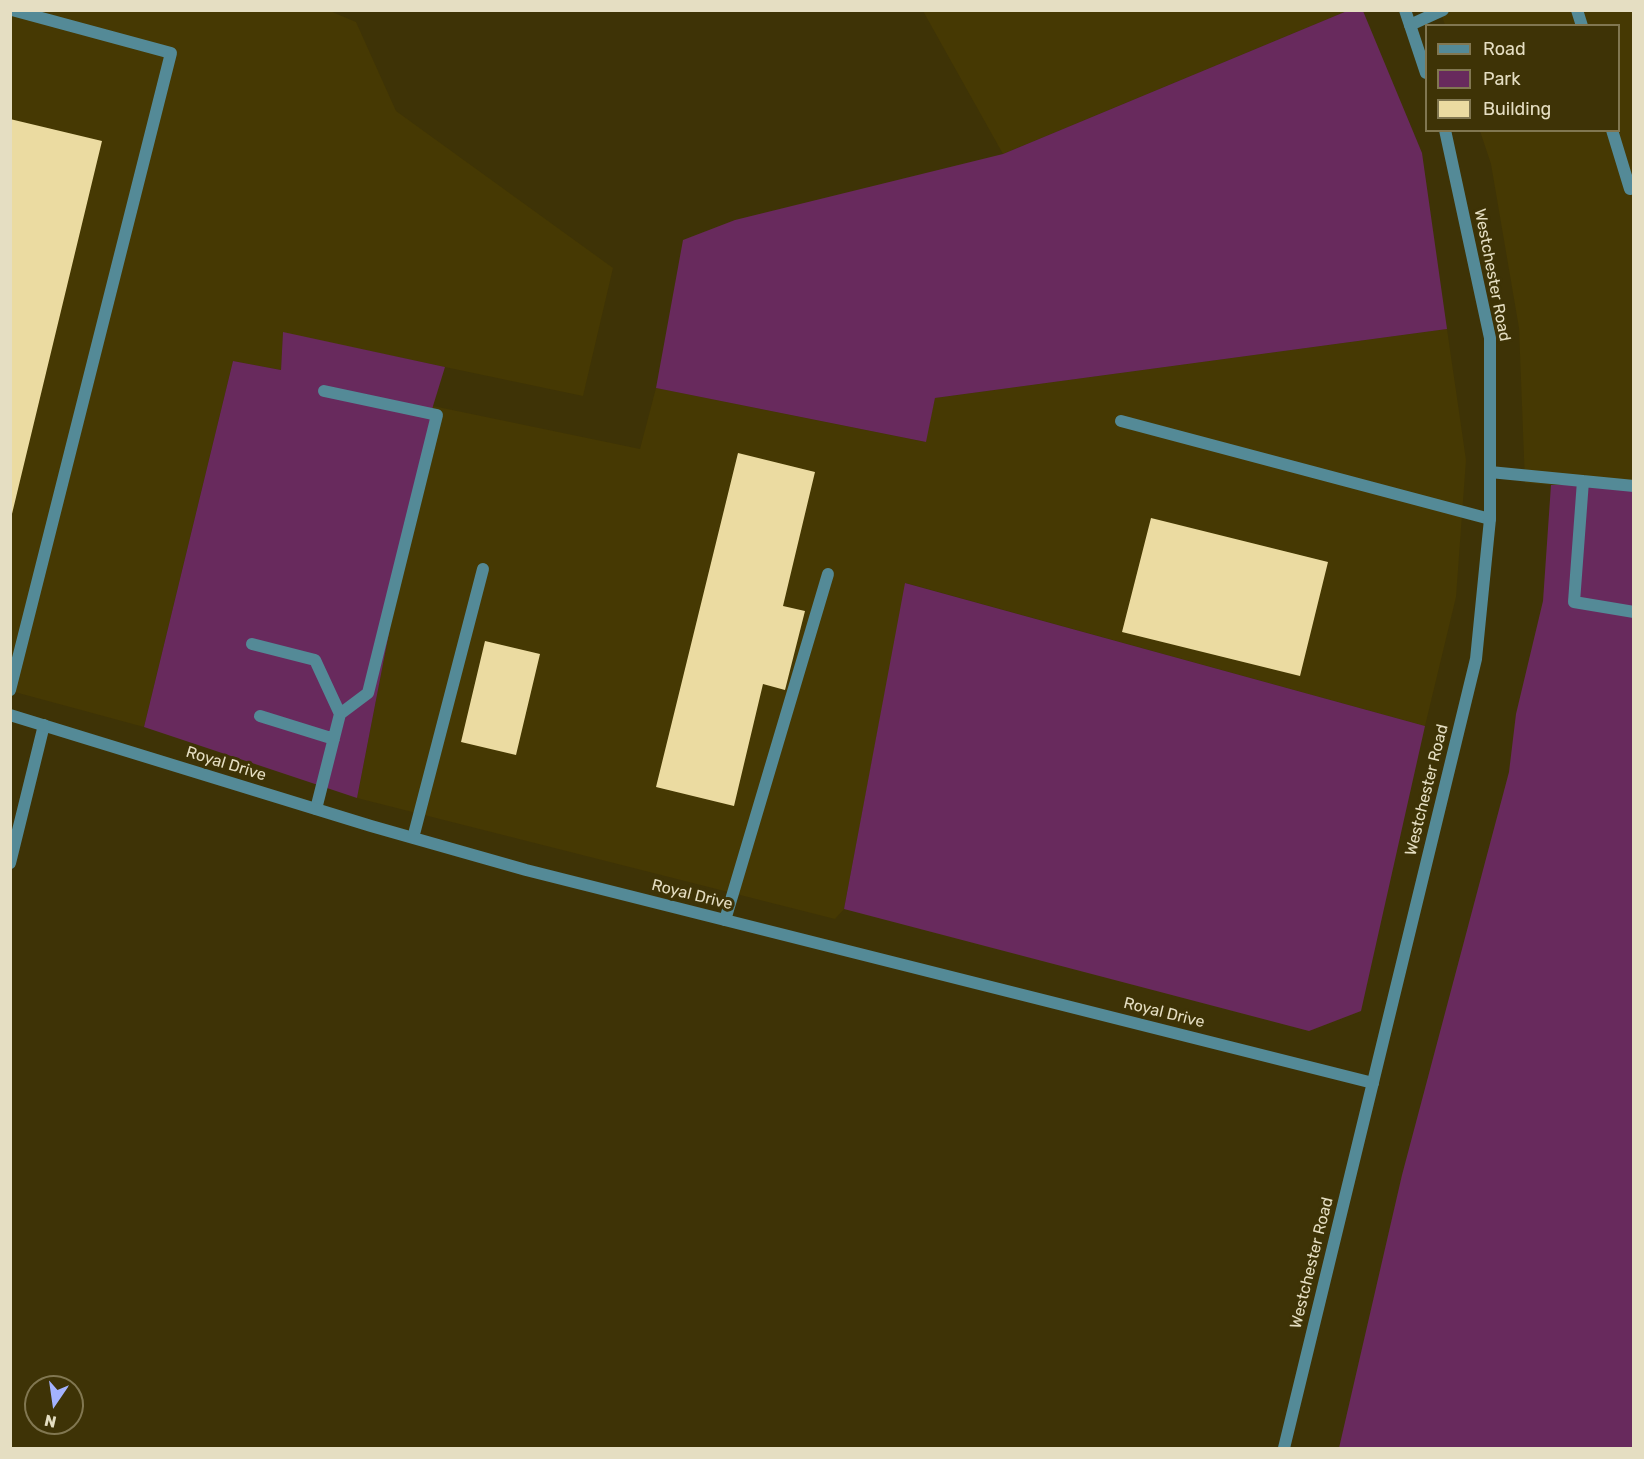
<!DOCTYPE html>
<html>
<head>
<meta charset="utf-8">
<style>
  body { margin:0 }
  #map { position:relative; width:1644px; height:1459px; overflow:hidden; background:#3e3306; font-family:Rubik,sans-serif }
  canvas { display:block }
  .frame { position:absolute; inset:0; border:12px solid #e5dec2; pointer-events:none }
  .legend { position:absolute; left:1425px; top:24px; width:195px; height:108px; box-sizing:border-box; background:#3e3306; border:2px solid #817751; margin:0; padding:8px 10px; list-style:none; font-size:18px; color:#e5dec2 }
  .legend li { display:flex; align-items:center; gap:12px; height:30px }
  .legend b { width:30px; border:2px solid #817751 }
  .north { position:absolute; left:24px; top:1375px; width:60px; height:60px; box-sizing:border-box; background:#3e3306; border:2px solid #817751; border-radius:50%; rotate:193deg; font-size:16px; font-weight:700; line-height:24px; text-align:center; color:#e5dec2 }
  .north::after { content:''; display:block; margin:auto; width:21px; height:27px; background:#a3b2fd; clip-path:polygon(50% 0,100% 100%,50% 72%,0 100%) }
</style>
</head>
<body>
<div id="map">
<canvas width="1644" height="1459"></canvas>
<div class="frame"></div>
<ul class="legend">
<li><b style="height:8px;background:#548a97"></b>Road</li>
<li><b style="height:16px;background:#682a5d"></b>Park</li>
<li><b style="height:16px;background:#ebdba1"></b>Building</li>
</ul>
<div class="north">N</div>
</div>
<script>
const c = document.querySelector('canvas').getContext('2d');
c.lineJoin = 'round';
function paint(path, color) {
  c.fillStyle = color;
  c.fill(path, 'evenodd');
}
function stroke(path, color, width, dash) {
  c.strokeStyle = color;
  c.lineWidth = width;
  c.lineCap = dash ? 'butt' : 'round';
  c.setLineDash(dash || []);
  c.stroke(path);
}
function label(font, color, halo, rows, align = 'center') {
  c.font = font + ' Rubik,sans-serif';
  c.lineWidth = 6;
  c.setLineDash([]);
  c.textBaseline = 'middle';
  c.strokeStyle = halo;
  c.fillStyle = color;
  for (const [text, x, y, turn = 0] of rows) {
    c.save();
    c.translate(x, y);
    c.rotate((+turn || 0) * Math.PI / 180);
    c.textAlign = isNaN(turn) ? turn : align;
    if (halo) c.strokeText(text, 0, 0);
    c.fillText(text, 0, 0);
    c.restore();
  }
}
const built = new Path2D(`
  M10,11H330L356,22L396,111L613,268L583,396L283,333L281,370L233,361L144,727L11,691Z
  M923,11H1347L1003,154Z
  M1440,11H1633V484L1551,485L1525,483L1519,328L1491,164L1480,131L1618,130V26L1445,25Z
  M1447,329L1466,460L1456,597L1425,726L906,583L844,909L835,919L357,798L433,406L640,449L656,388L925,442L935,398Z`);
const green = new Path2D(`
  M1347,11H1363L1422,153L1447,329L935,398L926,442L656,388L683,240L735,220L1003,154Z
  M283,332L445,367L433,406L357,798L144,727L233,361L281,370Z
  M1633,484V1448H1339L1402,1175L1509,772L1516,714L1543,601L1551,485Z
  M905,583L1425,726L1361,1011L1309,1031L844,909Z`);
const building = new Path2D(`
  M10,119L102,141L11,518H10Z
  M738,453L815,472L783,606L805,611L785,690L763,684L734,806L656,787Z
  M1151,518L1328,562L1300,676L1122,632Z
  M485,641L540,654L516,755L461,742Z`);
const service = new Path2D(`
  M1577,10L1582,26
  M1410,25L1443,10
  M1612,130L1630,189
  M1121,421L1490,519
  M1490,472L1634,486
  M1583,481L1574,602L1634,612
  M252,644L315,660L340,714
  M10,690L171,53L12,10
  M260,716L334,739
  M316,809L340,714L368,693L437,415L324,391
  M10,863L44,725
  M725,920L828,574`);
const minor = new Path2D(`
  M10,715L371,826L526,870L1373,1083
  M413,838L483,569`);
const tertiary = new Path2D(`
  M1405,10L1426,73
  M1284,1448L1476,659L1490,519V338L1445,130`);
const streetNames = [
  ["Westchester Road",1492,275,79],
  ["Royal Drive",226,764,17],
  ["Westchester Road",1427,790,-76],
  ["Royal Drive",692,895,14],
  ["Royal Drive",1164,1013,14],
  ["Westchester Road",1312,1263,-76]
];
paint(built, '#463903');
paint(green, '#682a5d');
paint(building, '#ebdba1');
stroke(service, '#548a97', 12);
stroke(minor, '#548a97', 12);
stroke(tertiary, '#548a97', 12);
label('16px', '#e5dec2', '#3e3306', streetNames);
</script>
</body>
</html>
